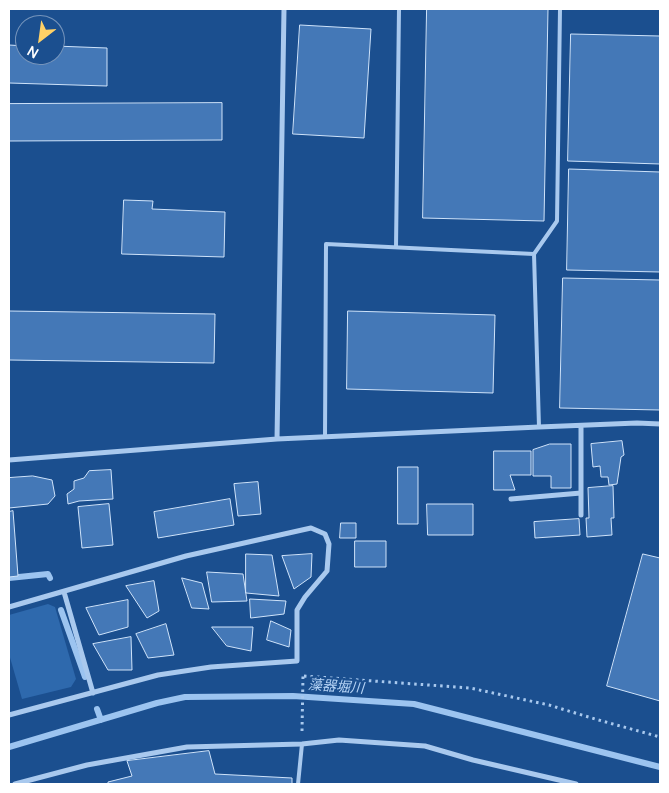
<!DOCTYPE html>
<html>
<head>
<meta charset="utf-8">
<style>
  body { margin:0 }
  #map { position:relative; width:669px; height:793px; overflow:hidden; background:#1b4f8f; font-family:Manrope,sans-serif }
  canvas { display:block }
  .frame { position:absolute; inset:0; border:10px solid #fff; pointer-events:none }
  .north { position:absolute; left:15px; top:15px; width:50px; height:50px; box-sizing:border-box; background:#1b4f8f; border:1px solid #7695bc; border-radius:50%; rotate:210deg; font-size:14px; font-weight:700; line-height:20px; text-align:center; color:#fff }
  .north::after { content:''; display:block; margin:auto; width:18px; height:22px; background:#ffd166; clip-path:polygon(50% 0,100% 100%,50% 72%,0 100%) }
</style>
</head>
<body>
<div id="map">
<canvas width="669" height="793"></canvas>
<div class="frame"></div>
<div class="north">N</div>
</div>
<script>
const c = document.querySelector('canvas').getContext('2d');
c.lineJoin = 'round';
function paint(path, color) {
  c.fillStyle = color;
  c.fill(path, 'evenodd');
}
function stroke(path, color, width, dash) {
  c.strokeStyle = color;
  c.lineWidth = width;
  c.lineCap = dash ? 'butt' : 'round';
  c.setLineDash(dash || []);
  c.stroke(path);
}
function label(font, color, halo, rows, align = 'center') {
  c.font = font + ' Manrope,"Noto Sans JP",sans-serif';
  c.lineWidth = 4.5;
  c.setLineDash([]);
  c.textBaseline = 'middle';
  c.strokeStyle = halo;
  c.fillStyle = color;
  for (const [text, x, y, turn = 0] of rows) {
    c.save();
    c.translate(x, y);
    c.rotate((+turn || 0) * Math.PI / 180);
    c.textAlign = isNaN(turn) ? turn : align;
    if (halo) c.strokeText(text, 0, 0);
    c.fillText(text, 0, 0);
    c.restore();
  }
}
const green = new Path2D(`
  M48,604L55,607L76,679L71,687L22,699L9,654V615Z`);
const stream = new Path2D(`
  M9,578L48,574L50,578
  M61,610L85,677
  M97,709L101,720
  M9,747L157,703L185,697L293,696L414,704L660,767`);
const building = new Path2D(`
  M427,9H548L544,221L423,218Z
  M300,25L371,29L364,138L293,134Z
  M571,34L660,36V164L568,161Z
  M9,45L25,46V55H55V46L107,48V86L9,83Z
  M222,103V140L9,141V104Z
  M569,169L660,172V272L567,270Z
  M124,200L153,201L152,209L225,212L224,257L122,254Z
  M563,278L660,280V410L560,408Z
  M9,311L215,314L214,363L9,360Z
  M348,311L495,315L493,393L347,389Z
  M622,441L624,455L621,457L617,484L609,485L608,477H601L600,466L593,467L591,444Z
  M550,444H571V488H551V476H533V450Z
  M494,451H531V475H510L515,490H494Z
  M398,467H418V524H398Z
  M111,470L113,499L79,501L68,504L67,494L74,489V481L84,478L89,471Z
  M33,476L52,480L55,496L48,504L9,508V478Z
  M258,482L261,514L238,516L234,484Z
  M613,486L614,518H611L612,535L587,537L586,518H589L588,488Z
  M230,499L234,525L158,538L154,512Z
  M109,504L113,545L82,548L78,507Z
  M427,504H473V535H428Z
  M13,511L18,576L9,577V512Z
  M579,519L580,535L535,538L534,522Z
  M341,523H356V538H340Z
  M355,541H386V567H355Z
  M246,554L272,555L279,596L246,593Z
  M312,554L311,577L294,589L282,556Z
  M643,554L660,558V701L607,686Z
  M207,572L243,574L247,601L212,602Z
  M182,578L202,583L209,609L192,608Z
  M154,581L159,611L147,618L126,586Z
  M250,599L286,601L284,614L251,618Z
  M128,600V627L99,635L86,608Z
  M271,621L291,630L289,647L267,640Z
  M166,624L174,655L148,658L136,634Z
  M212,627H253L251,651L227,646Z
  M131,637L132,670H108L93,644Z
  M209,751L215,774L292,778V784H108V782L132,776L127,761Z`);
const path = new Path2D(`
  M304,676L470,688L549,705L595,719L660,737
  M302,731L303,675`);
const service = new Path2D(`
  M396,247L399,9
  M534,254L557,221L560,9
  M325,437L326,244L534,254L539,427
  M298,784L302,744`);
const minor = new Path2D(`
  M581,426V515
  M277,439L284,9
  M9,460L277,439L539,427L637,423L660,424
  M511,499L581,493
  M64,592L93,693
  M9,607L186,556L311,528L325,534L329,544L327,571L305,597L297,610V661L211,667L158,675L9,715
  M15,784L87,765L187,747L302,744L339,740L425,746L473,760L576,784`);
const waterNames = [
  ["藻器堀川",336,687,4]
];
paint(green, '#2e69ad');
stroke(stream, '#9cc4f0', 6);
paint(building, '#4478b7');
stroke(building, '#cfe3fa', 1);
stroke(path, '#a9c9ee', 3, [2.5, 4]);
stroke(service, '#a9c9ee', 4);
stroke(minor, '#a9c9ee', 5);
label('italic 14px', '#b5d3f5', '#1b4f8f', waterNames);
</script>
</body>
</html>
